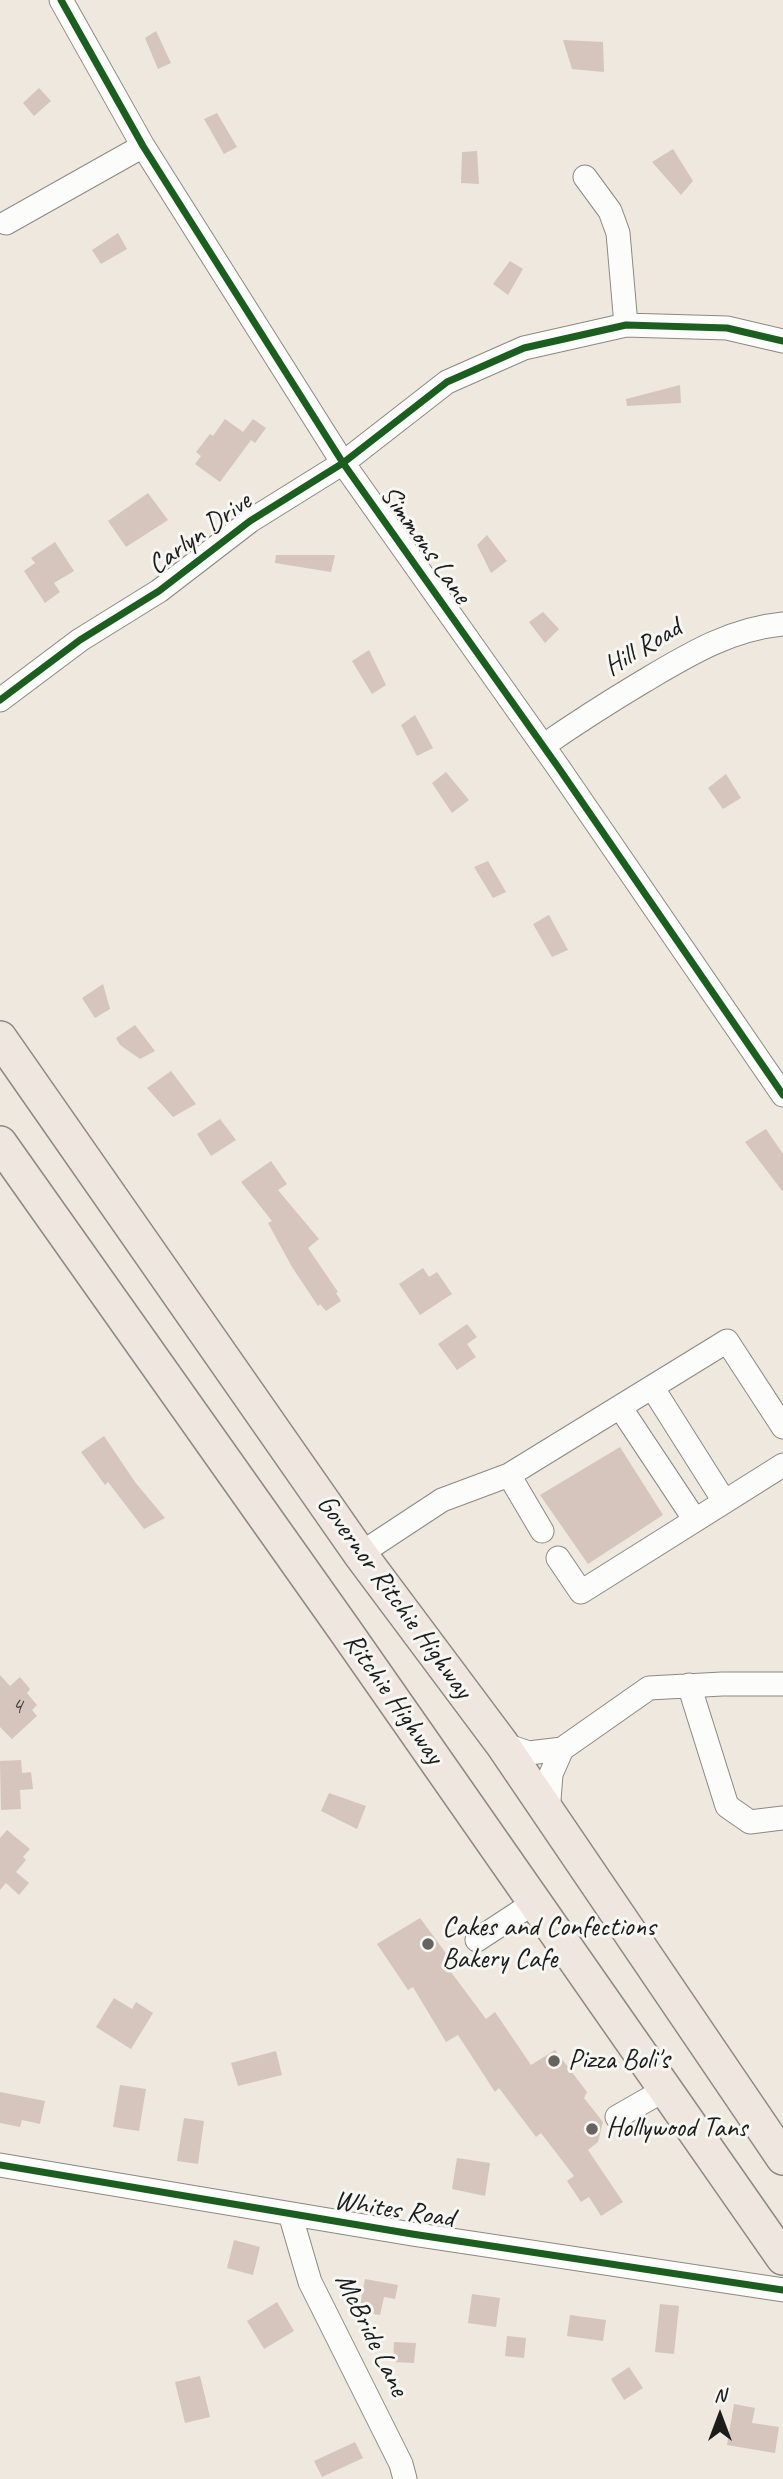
<!DOCTYPE html>
<html>
<head>
<meta charset="utf-8">
<style>
  body { margin:0 }
  #map { position:relative; width:783px; height:2479px; overflow:hidden; background:#eee8de; font-family:Caveat,sans-serif }
  canvas { display:block }
  .north { position:absolute; left:685px; top:2381px; width:70px; height:70px; -webkit-text-stroke:5px #f6f6f2; paint-order:stroke; rotate:0deg; font-size:19px; font-weight:700; line-height:28px; text-align:center; color:#1c1c1c }
  .north::after { content:''; display:block; margin:auto; width:24px; height:32px; background:#1c1c1c; clip-path:polygon(50% 0,100% 100%,50% 72%,0 100%) }
</style>
</head>
<body>
<div id="map">
<canvas width="783" height="2479"></canvas>
<div class="north">N</div>
</div>
<script>
const c = document.querySelector('canvas').getContext('2d');
c.lineJoin = 'round';
function paint(path, color) {
  c.fillStyle = color;
  c.fill(path, 'evenodd');
}
function stroke(path, color, width, dash) {
  c.strokeStyle = color;
  c.lineWidth = width;
  c.lineCap = dash ? 'butt' : 'round';
  c.setLineDash(dash || []);
  c.stroke(path);
}
function label(font, color, halo, rows, align = 'center') {
  c.font = font + ' Caveat,sans-serif';
  c.lineWidth = 6;
  c.setLineDash([]);
  c.textBaseline = 'middle';
  c.strokeStyle = halo;
  c.fillStyle = color;
  for (const [text, x, y, turn = 0] of rows) {
    c.save();
    c.translate(x, y);
    c.rotate((+turn || 0) * Math.PI / 180);
    c.textAlign = isNaN(turn) ? turn : align;
    if (halo) c.strokeText(text, 0, 0);
    c.fillText(text, 0, 0);
    c.restore();
  }
}
const building = new Path2D(`
  M156,31L171,63L158,69L145,38Z
  M563,40L603,42L604,72L572,69Z
  M39,88L51,101L34,116L23,103Z
  M217,113L237,147L224,154L204,119Z
  M673,149L693,181L681,195L652,162Z
  M477,151L479,184L461,183L462,152Z
  M118,233L127,249L101,264L92,250Z
  M510,261L523,269L508,295L493,284Z
  M680,385L681,403L627,406L626,399Z
  M225,419L243,432L253,419L266,428L255,443L251,440L220,482L195,464L201,456L196,452L210,434L213,436Z
  M148,493L168,520L126,547L108,521Z
  M487,535L507,561L491,573L477,545Z
  M55,542L74,571L54,583L60,592L45,603L24,571L35,563L31,558Z
  M276,555H335L331,572L275,563Z
  M543,612L559,629L545,643L529,622Z
  M369,650L386,685L372,694L352,661Z
  M415,715L433,748L417,756L401,725Z
  M446,772L469,800L452,813L432,783Z
  M726,774L741,798L723,809L708,788Z
  M488,861L506,892L493,898L474,867Z
  M549,915L568,950L552,957L533,924Z
  M103,984L110,1009L95,1018L82,998Z
  M135,1025L155,1051L140,1059L120,1045L116,1038Z
  M171,1071L196,1104L173,1117L147,1088Z
  M220,1119L236,1140L211,1156L197,1134Z
  M766,1129L783,1154V1192L745,1142Z
  M271,1161L287,1184L278,1190L319,1239L308,1248L338,1292L336,1293L341,1301L326,1311L320,1304L318,1306L292,1267L268,1223L272,1221L241,1182Z
  M423,1268L429,1277L437,1272L452,1294L420,1315L399,1284Z
  M467,1324L477,1337L467,1344L476,1357L457,1370L438,1344Z
  M104,1436L135,1482L165,1518L144,1529L108,1482L105,1485L81,1452Z
  M620,1447L663,1515L588,1564L540,1495Z
  M0,1675L10,1686L20,1677L30,1689L27,1693L37,1705L32,1710L37,1716L12,1739L0,1727Z
  M21,1760L22,1773L31,1772L33,1789L20,1790L21,1809L1,1810L0,1761Z
  M329,1793L366,1806L357,1829L321,1811Z
  M7,1830L30,1849L23,1857L26,1860L16,1872L29,1883L19,1895L6,1883L0,1890V1838Z
  M420,1918L451,1960L445,1964L486,2019L495,2012L531,2065L555,2050L587,2092L584,2098L603,2122L598,2142L588,2150L623,2202L601,2216L589,2197L581,2202L567,2181L574,2176L541,2133L536,2137L499,2088L495,2092L458,2035L446,2042L413,1987L408,1990L377,1944Z
  M114,1998L132,2009L136,2002L153,2013L131,2049L96,2027Z
  M276,2051L282,2075L238,2086L231,2063Z
  M120,2085L146,2089L139,2131L113,2127Z
  M0,2092L45,2101L40,2124L22,2120L20,2127L0,2123Z
  M184,2118L204,2121L198,2164L177,2161Z
  M457,2158L490,2163L485,2196L452,2189Z
  M234,2240L260,2247L253,2275L227,2268Z
  M365,2279L398,2285L395,2299L384,2297L380,2315L359,2311Z
  M472,2294L500,2298L496,2327L468,2323Z
  M277,2302L294,2331L264,2349L247,2321Z
  M660,2304L679,2306L674,2354L655,2352Z
  M570,2315L606,2320L603,2341L567,2336Z
  M507,2336L526,2338L524,2358L505,2356Z
  M394,2342L416,2343L414,2363L393,2362Z
  M629,2367L643,2388L624,2400L611,2379Z
  M200,2376L210,2417L185,2423L175,2382Z
  M734,2404L755,2408L752,2423L779,2427L775,2453L727,2445Z
  M355,2442L363,2458L322,2477L314,2461Z`);
const minor = new Path2D(`
  M61,0L143,146L343,463L558,767L783,1095
  M585,177L610,211L618,233L626,325
  M6,223L143,146
  M0,700L80,640L159,591L250,521L343,463L447,382L524,348L626,325L727,328L783,341
  M543,746C576,723 609,702 644,681C688,655 730,629 783,624
  M652,1387L724,1501
  M620,1407L695,1520
  M509,1475L542,1531
  M360,1554L442,1500L509,1475L727,1341L783,1427
  M558,1558L581,1592L783,1465
  M689,1685L727,1806L750,1822L783,1818
  M502,1744L529,1753L562,1749L649,1688L722,1684H783
  M548,1813L551,1774L562,1749
  M477,1940L535,1902
  M617,2117L666,2089
  M0,2165L412,2234L783,2290
  M290,2214L310,2282L401,2464L405,2479`);
const highway = new Path2D(`
  M0,1038L360,1554L502,1744L783,2158
  M0,1143L344,1629L783,2258`);
const cycleway = new Path2D(`
  M61,0L143,146L343,463L558,767L783,1095
  M0,700L80,640L159,591L250,521L343,463L447,382L524,348L626,325L727,328L783,341
  M0,2165L412,2234L783,2290`);
const markers = [
  [428,1944,7,"#666360"],
  [554,2061,7,"#666360"],
  [592,2129,7,"#666360"]
];
const numberNames = [
  ["4",17,1707]
];
const streetNames = [
  ["Carlyn Drive",200,534,-36],
  ["Simmons Lane",425,545,55],
  ["Hill Road",643,648,-31],
  ["Governor Ritchie Highway",394,1597,54],
  ["Ritchie Highway",393,1699,55],
  ["Whites Road",394,2210,9],
  ["McBride Lane",371,2335,64]
];
const poiNames = [
  ["Cakes and Confections",442,1928],
  ["Bakery Cafe",442,1960],
  ["Pizza Boli's",568,2061],
  ["Hollywood Tans",606,2129]
];
paint(building, '#d6c5bc');
stroke(minor, '#8c8883', 25);
stroke(highway, '#8c8883', 36);
stroke(minor, '#fcfcfa', 23);
stroke(highway, '#efe6df', 33);
stroke(cycleway, '#1b5e20', 7);
for (const [x, y, r, color] of markers) {
  const dot = new Path2D();
  dot.arc(x, y, r, 0, 2 * Math.PI);
  c.fillStyle = color;
  c.fill(dot);
  stroke(dot, '#f6f6f2', 2.5);
}
label('24px', '#4a4644', null, numberNames);
label('28px', '#1c1c1c', '#f6f6f2', streetNames);
label('28px', '#1c1c1c', '#f6f6f2', poiNames, 'left');
</script>
</body>
</html>
